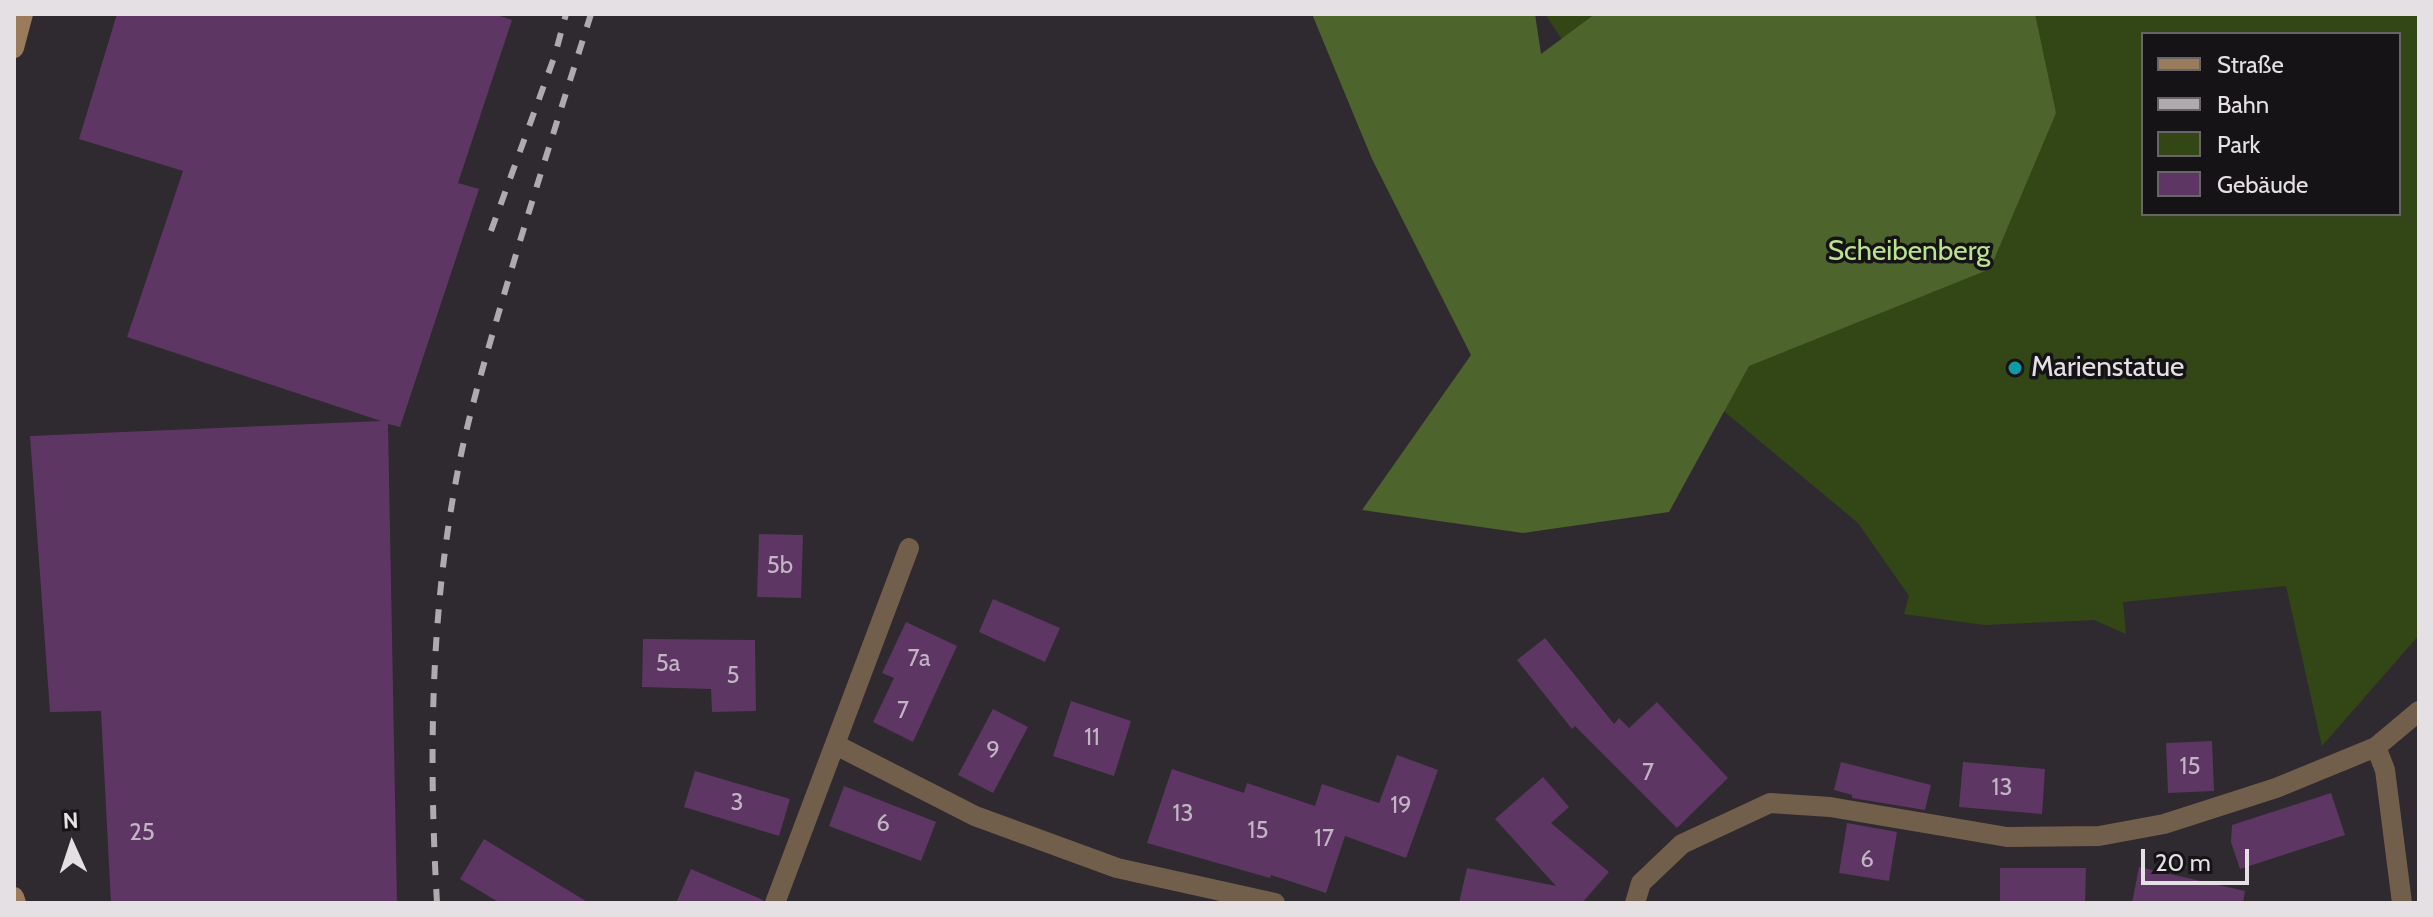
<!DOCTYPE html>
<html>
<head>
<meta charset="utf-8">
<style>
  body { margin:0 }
  #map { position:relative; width:2433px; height:917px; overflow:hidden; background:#2f2a2f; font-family:Cabin,sans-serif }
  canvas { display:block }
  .frame { position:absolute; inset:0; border:16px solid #e4e0e4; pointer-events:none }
  .legend { position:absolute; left:2141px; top:32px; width:260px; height:184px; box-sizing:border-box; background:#161316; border:2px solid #686568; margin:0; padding:10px 14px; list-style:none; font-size:24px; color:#e4e0e4 }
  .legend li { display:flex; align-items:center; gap:16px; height:40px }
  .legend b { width:40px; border:2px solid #686568 }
  .north { position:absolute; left:32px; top:805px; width:80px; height:80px; -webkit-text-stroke:6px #161316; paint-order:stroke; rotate:357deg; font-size:22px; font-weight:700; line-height:32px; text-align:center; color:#e4e0e4 }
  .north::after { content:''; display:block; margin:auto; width:28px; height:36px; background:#e4e0e4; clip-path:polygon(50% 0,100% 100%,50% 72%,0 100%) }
  .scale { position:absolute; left:2141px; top:849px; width:108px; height:36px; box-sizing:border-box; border:4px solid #e4e0e4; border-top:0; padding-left:10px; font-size:24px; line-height:28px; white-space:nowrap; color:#e4e0e4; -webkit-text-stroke:6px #161316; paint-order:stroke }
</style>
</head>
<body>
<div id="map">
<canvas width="2433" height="917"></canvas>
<div class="frame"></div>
<ul class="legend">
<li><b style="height:10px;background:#9a7b5b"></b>Straße</li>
<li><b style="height:10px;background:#aeaaae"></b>Bahn</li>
<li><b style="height:22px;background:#334716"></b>Park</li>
<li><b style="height:22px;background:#5d3663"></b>Gebäude</li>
</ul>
<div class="north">N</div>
<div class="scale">20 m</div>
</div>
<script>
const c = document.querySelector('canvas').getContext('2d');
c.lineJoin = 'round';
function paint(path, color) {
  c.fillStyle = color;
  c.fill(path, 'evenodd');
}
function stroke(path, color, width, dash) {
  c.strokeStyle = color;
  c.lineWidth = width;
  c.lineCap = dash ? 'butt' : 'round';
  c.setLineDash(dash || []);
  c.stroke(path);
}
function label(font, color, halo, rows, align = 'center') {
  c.font = font + ' Cabin,sans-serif';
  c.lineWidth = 7;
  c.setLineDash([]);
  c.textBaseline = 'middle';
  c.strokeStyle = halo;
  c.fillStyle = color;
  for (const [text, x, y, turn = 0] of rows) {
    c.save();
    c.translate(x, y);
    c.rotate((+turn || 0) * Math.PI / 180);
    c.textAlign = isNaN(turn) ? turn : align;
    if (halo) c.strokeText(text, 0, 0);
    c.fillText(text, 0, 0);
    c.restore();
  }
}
const green = new Path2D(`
  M1545,14H2419V635L2322,746L2286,586L2123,602L2126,634L2094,620L1984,625L1904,614L1909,596L1858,523L1684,378L1592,84ZM2143,34H2399V214H2143Z`);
const forest = new Path2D(`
  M1312,14H1535L1541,54L1595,14H2035L2056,113L1990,269L1749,366L1669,512L1523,533L1362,510L1471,355L1372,159Z`);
const building = new Path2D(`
  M117,14H494L512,20L458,183L479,189L400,427L388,424L397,903H111L101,711L50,712L30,436L381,421L127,337L183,171L79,139Z
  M759,534L803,535L801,598L757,597Z
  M993,599L1060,628L1045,662L979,632Z
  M906,622L957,646L913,742L873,722L894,678L882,673Z
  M1545,638L1614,724L1619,718L1629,728L1657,702L1728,778L1677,828L1575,726L1572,729L1517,660Z
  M643,639L755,640L756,711L712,712L711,689L642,687Z
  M1071,701L1131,721L1114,776L1053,756Z
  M993,709L1028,727L993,793L958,775Z
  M2212,741L2214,791L2168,793L2166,743Z
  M1397,755L1438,770L1406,858L1345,836L1326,893L1271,875L1270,878L1147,843L1172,769L1244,793L1247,783L1315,806L1322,784L1379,803Z
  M1841,762L1931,785L1925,810L1852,798V795L1834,790Z
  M1963,762L2045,769L2042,814L1959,807Z
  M695,771L790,799L779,836L684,807Z
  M1543,777L1569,807L1551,823L1609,872L1582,903H1459L1467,868L1556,886L1495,819Z
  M844,786L936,822L921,861L829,826Z
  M2331,793L2345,835L2240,869L2231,842L2232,825Z
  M1847,823L1897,832L1889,881L1839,873Z
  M484,839L589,903H500L460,879Z
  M2139,867L2245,891L2243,903H2132Z
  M2000,868H2086L2085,903H2000Z
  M691,869L763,900L762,903H676Z`);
const street = new Path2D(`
  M836,745L975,816L1117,868L1275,903
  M2376,747L2385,770L2402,903
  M775,903L909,548
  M1635,903L1641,883L1682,844L1770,803L1830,807L2007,837L2099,836L2164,824L2276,788L2376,747L2419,711`);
const secondary = new Path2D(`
  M14,48L23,14
  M14,897L16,903`);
const rail = new Path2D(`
  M491,231L555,55L566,14
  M437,903C429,764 430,624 455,486C466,422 485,360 503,298C531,203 561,109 591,14`);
const markers = [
  [2015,368,8,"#0f9aa8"]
];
const numberNames = [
  ["5b",780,566],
  ["7a",919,659],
  ["5a",668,664],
  ["5",733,676],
  ["7",903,711],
  ["11",1092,738],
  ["9",993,751],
  ["15",2190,767],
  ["7",1648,773],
  ["13",2002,788],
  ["3",737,803],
  ["19",1401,806],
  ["13",1183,814],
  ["6",883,824],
  ["15",1258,831],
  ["25",142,833],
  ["17",1324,839],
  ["6",1867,860]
];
const parkNames = [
  ["Scheibenberg",1909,252]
];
const poiNames = [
  ["Marienstatue",2031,368]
];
paint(green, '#334716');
paint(forest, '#4d652d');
paint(building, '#5d3663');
stroke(street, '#725f4b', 20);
stroke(secondary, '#9a7b5b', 20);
stroke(rail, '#aeaaae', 6, [14, 14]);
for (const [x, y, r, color] of markers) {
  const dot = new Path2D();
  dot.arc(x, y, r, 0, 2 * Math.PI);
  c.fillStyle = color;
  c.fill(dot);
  stroke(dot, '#161316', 3);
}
label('24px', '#c2b6c4', null, numberNames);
label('28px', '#bbe28e', '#161316', parkNames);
label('28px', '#e4e0e4', '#161316', poiNames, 'left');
</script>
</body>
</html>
